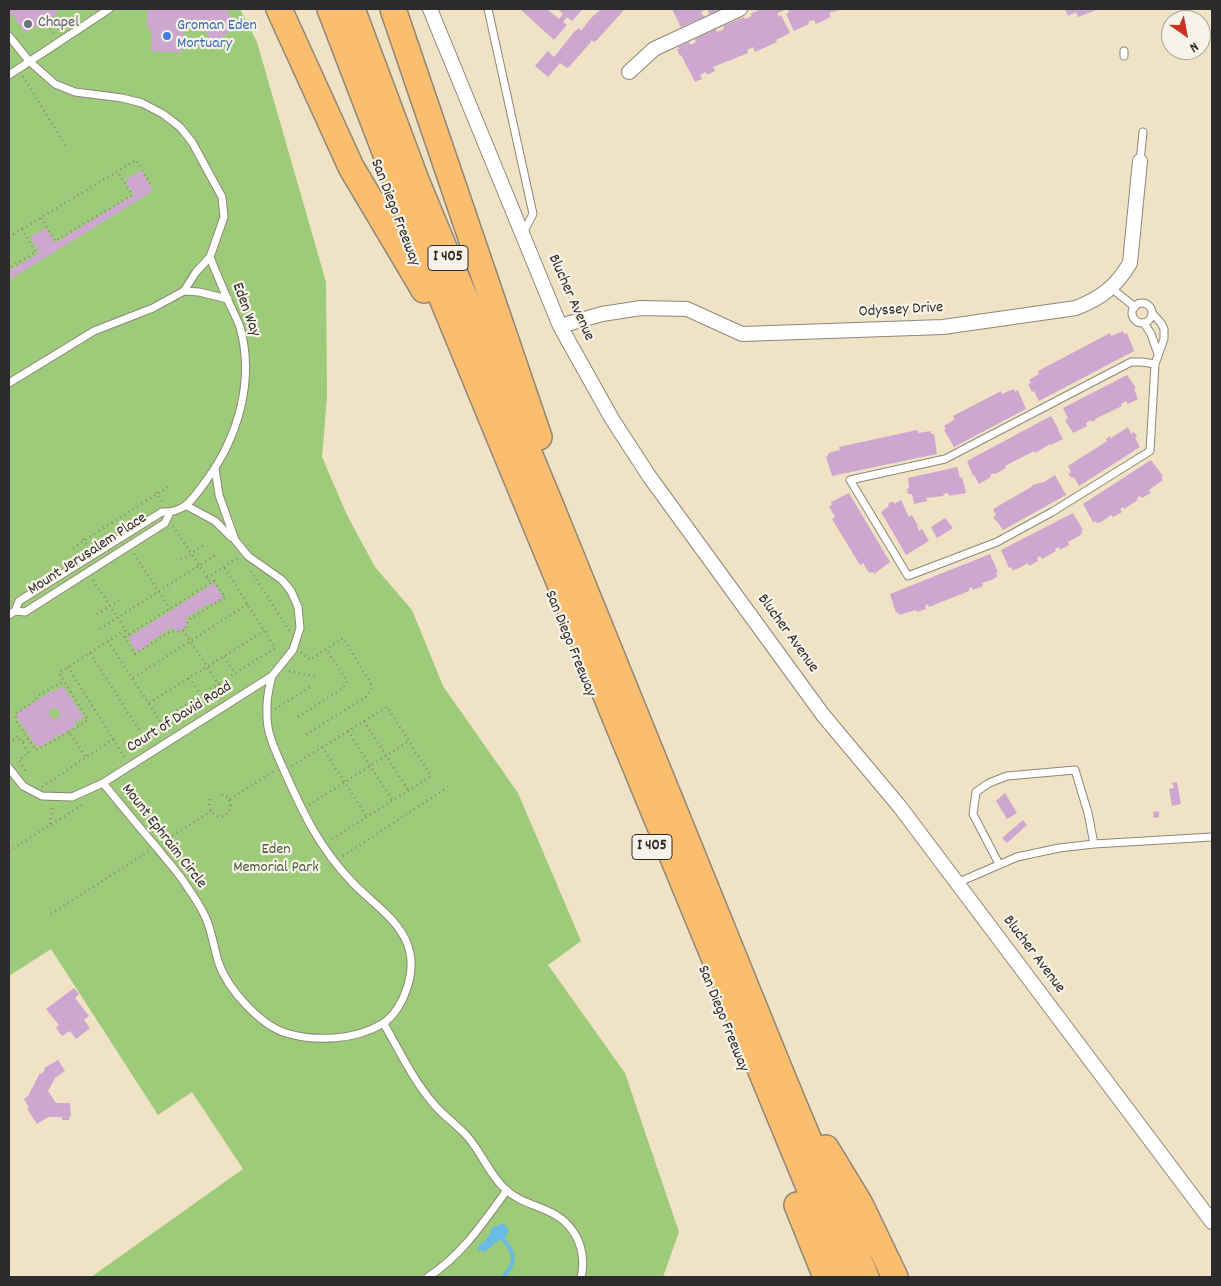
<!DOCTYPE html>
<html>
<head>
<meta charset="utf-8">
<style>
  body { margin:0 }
  #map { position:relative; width:1221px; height:1286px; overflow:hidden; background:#f0e2c5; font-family:Dekko,sans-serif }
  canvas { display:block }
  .frame { position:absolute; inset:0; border:10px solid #2b2b2b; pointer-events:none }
  .north { position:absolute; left:1161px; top:10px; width:50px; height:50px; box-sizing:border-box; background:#f7f3e8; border:1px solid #a5a39c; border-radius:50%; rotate:147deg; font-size:14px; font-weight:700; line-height:20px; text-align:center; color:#2b2b2b }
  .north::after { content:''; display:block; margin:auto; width:18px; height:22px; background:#c8321e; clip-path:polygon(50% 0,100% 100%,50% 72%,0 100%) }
</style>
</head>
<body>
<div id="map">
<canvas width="1221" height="1286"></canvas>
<div class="frame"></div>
<div class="north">N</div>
</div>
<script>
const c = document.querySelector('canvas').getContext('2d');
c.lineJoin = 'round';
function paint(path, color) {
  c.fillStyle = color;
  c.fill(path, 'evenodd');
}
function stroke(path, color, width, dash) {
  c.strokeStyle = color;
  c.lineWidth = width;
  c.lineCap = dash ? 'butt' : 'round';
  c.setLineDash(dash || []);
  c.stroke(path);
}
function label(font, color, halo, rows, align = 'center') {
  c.font = font + ' Dekko,sans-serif';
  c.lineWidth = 4.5;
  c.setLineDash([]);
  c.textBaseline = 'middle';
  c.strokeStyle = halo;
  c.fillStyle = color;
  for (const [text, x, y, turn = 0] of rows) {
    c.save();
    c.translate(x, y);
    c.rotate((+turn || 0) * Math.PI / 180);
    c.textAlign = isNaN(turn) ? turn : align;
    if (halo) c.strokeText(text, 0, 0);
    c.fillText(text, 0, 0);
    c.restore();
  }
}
const green = new Path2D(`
  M9,9H240L257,42L326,282L327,396L322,457L347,515L375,567L412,610L443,686L518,793L581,941L548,965L625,1073L679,1232L663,1277H91L243,1169L192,1092L158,1115L51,949L9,976Z`);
const water = new Path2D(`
  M503,1223L509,1230L505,1238L496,1242L485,1252L478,1250V1246L487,1239L492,1228Z`);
const stream = new Path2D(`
  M503,1239C516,1254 516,1264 503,1277`);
const building = new Path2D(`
  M9,9H55L58,13L25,33L12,14L9,16Z
  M147,9H231L227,11L238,26L213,43L198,21L192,26L184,25L182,53L151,51L152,29H147Z
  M520,9H547L559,19L563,14L557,9H583L572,21L567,17L563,22L567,25L554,40Z
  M601,9H625L596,41L594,42L591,40V42L569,67L567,68L560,63L548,77L535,66L548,51L554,57L574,32L579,28L581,31L590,19Z
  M672,9H722L710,15L707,9L701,12L704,17L681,27Z
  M761,9H787L778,13V17L781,15L790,33L776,40L777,42L755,52L753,47L747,50L748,53L713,67L715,71L707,75L706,72L700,75L702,79L695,82L681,55L680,56L677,49H679L678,47L689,42L690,45L696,42L695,39L716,29L717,32L724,29L723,26L744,17L745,19L752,16L750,14Z
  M788,9H843L829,13L831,17L816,24L814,20L808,22L809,24L794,31L786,14L789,12Z
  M1065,9H1099L1078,17L1076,12L1068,16Z
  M141,170L153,191L9,280V271L39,253L30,237L46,228L55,243L134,195L125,180Z
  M1123,331L1124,334L1127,333L1134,351L1039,401L1034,391L1032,392L1028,384L1031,383L1029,380L1039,374L1038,371L1110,333L1111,336Z
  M1127,375L1136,388L1134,389L1138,399L1128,404L1126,401L1121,404L1122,406L1097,418L1092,422L1091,420L1086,423L1087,426L1073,433L1065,420L1068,418L1063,408Z
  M1014,389L1015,392L1018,390L1026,409L954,447L944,430L946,429L944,426L955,419L953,416L1001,391L1002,394Z
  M1051,416L1059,430H1058L1063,439L1051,445L1050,444L1035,453L1034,451L1005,466L1006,468L995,474L994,473L990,475L991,477L979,484L974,475L973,476L967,461Z
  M1128,427L1131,434L1134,432L1137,436L1135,438L1140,447L1079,486L1074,477L1072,478L1068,474L1071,472L1068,466L1107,441L1106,439L1110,436L1111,438Z
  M917,430L918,433L931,431V434H934L937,454L832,476L826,457L828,456V454L832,452L840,450L839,447Z
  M1151,460L1163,476L1161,477L1163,480L1149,490L1151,493L1142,498L1140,496L1137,498L1138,500L1124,509L1123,507L1120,509L1122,512L1113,517L1111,515L1101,522L1097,523L1095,521L1093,522L1083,504Z
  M957,467L960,478L962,477L966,493L949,496L948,493L943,494L944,496L926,498L927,501L914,504L912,494H908L907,489L909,488L908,478Z
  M1055,475L1066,495L1003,530L997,521H996L993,517L996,515L993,509L1033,486L1032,485L1044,482Z
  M849,493L890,562L874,574L873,572L870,573L867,570L863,563L860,565L832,519L835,517L829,506L832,505L831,502Z
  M901,500L909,517L912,515L918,526L917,527L919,531L922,529L929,541L906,555L881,512L889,506L888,504L893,501L894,504Z
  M1073,513L1083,530L1081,531L1082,533L1079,536L1068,542L1069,545L1060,550L1059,547L1055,549L1056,551L1042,559L1040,556L1037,558L1038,561L1029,566L1028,563L1017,569L1012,570L1011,567L1009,568L1001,550Z
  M945,518L953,528L937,538L931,527Z
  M990,554L998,572L996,573L997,576L994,579L982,583L983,586L973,590L972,587L969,589V591L929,607L928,604L925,606L926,609L917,612L916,610L899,615L898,612L896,613L890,594Z
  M214,583L223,598L211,605L210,603L186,618L187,624L183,630L177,631L171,628L148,643L149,645L137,652L128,638Z
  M63,686L84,717L74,723L76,725L62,735L61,734L40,747L36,746L17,717L18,713L53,690L54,692ZM56,707L61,715L53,720L48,712Z
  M1177,782L1181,804L1172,806L1169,789L1174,788L1172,783Z
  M1005,793L1017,813L1007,819L996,801Z
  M1159,811V817L1154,818L1153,812Z
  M1023,820L1027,825L1007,843L1002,838Z
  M74,988L79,994L75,998L89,1016L84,1020L90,1028L76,1039L70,1031L62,1036L56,1028L59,1025L46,1009Z
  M58,1060L65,1071L55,1078L48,1091L56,1103H70L71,1117L69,1116V1120H62V1117H48L37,1124L27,1109L29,1108L24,1099L28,1096L40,1073L42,1074L45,1069L44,1068Z`);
const path = new Path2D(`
  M45,20L54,34
  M23,76L65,145
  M41,218L55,241L132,195L117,171
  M22,229L136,160L152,187
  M9,237L22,229L36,252L9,268
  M156,492L163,503
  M146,501L170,486
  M173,526L211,583
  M99,531L143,503
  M83,539L89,548
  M73,548L96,533
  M134,554L170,609
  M181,560L204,545
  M251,571L290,632
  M207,578L237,558
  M93,580L129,635
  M214,581L225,597L188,620L186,628L181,632L171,631L135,654L125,637Z
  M97,614L121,599
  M100,629L217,554
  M183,630L225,694
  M108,641L160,721L275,648L224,567
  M301,652L310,660L343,638L370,682L372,688L367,696L304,736
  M90,653L141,733
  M224,657L233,670
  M68,667L125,758
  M289,671L317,677
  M133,678L248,604
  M189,678L199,692
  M149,703L264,631
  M275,709L312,686
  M298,717L343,688L347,681L326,649
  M364,721L408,790
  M348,731L392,800
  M69,732L88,720L59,673L125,630
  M28,739L17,722L15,714L36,700L37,696L64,681
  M23,742L28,739L36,750L69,732L86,757
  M9,743L18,736L29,753L19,760L26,771
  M322,747L367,817
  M292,766L387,707L431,776L329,841
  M42,787L113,739
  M210,799C205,818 230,825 231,803L228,797L220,794
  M230,799L274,771
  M309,805L409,741
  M50,824L53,805
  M164,841L211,811
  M9,851L85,803
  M343,856L448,787
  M51,914L149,851`);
const service = new Path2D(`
  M488,9L533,214L523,233
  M9,36L29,61L55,84L75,92L122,98L142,103L163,114L180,127L192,142L222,197L224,217L210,257L196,272L184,291L153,308L94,331L9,383
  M1124,51V56
  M9,75L109,9
  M1140,161L1143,132
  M1111,288L1135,307
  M184,291L199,292L228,299
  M1132 313a10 10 0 1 1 20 0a10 10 0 1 1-20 0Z
  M1152,313L1161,323L1164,329V339L1155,364L1150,451L1052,512L997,542L908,576L850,480L945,459L1131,362H1142L1155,364
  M1144,323L1151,334L1158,354
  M187,506L215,521L231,537
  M170,512L165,523L25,612L15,611L19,601L162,512C186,513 193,498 206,481C238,437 255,381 240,327C237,319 233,311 229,303C223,288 216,273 210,257
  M9,615L15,611
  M9,768L23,786L42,796L72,797L103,783L272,676L293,650L300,628L298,607L291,591L282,580L248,556L235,540L219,495L215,468
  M103,783C121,805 139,827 158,849C167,861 178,872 186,885C193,895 200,906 205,916C212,931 214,949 219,964C228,989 260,1025 286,1033C316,1042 355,1040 382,1024C394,1017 403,1001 407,988C412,973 413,958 407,943C397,918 371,902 353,883C319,848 302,811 283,768C276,752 267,734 267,717C266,702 268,690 272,676
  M1094,844L1212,837
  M957,883L1017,857L1059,848L1094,844L1088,813L1075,770L1007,776L989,783L976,792L973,814L999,864
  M384,1024C399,1050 412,1078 432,1102C442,1115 456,1124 467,1136C482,1153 489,1174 505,1189C525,1208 556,1206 572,1230C582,1243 585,1262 581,1277
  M428,1277C462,1255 483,1223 507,1190`);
const minor = new Path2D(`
  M430,9L560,326L612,419L649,476L823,715L900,807L1212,1222
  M629,72L654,49L740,9
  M560,326L602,314L641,308L687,309L742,334L943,327L1076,308C1101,298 1116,287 1130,263L1140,161`);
const motorway = new Path2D(`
  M279,9L351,167L424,290
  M330,9L434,279L846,1277
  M352,9L416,180L551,506L783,1078L866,1277
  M393,9L539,437
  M826,1148L860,1204L895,1277
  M797,1205L826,1277`);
const markers = [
  [28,24,5,"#6b7280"],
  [167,36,5,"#3f7fe0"]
];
const shields = [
  [448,258,40],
  [652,847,40]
];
const shieldNames = [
  ["I 405",448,258],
  ["I 405",652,847]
];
const worshipNames = [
  ["Chapel",38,24]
];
const shopNames = [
  ["Groman Eden",177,27],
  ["Mortuary",177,45]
];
const streetNames = [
  ["San Diego Freeway",394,213,69],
  ["Blucher Avenue",570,298,66],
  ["Eden Way",245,310,70],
  ["Odyssey Drive",901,311,-3],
  ["Mount Jerusalem Place",88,555,-33],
  ["Blucher Avenue",787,634,54],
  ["San Diego Freeway",569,644,68],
  ["Court of David Road",180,718,-32],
  ["Mount Ephraim Circle",163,837,52],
  ["Blucher Avenue",1033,955,53],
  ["San Diego Freeway",722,1019,68]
];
const parkNames = [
  ["Eden",276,851],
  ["Memorial Park",276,869]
];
paint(green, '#9dcb79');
paint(water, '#68bce4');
stroke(stream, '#68bce4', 4);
paint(building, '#cea7d0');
stroke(service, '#8e8678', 9);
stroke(minor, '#8e8678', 16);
stroke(motorway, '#8e8678', 28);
stroke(path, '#8e8678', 2.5, [1, 4]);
stroke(service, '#fff', 7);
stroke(minor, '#fff', 14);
stroke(motorway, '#fabe6e', 25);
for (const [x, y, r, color] of markers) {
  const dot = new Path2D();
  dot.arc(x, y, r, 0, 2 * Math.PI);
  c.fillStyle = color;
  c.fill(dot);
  stroke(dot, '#f7f3e8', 2);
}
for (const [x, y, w] of shields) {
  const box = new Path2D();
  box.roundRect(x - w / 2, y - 12.5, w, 25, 4);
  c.fillStyle = '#f7f3e8';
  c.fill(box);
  stroke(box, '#2b2b2b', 1);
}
label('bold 15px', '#2b2b2b', null, shieldNames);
label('16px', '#5b616d', '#f7f3e8', worshipNames, 'left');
label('16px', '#366cbe', '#f7f3e8', shopNames, 'left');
label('16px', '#2b2b2b', '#f7f3e8', streetNames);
label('16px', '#4d5b42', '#f7f3e8', parkNames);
</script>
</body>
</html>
